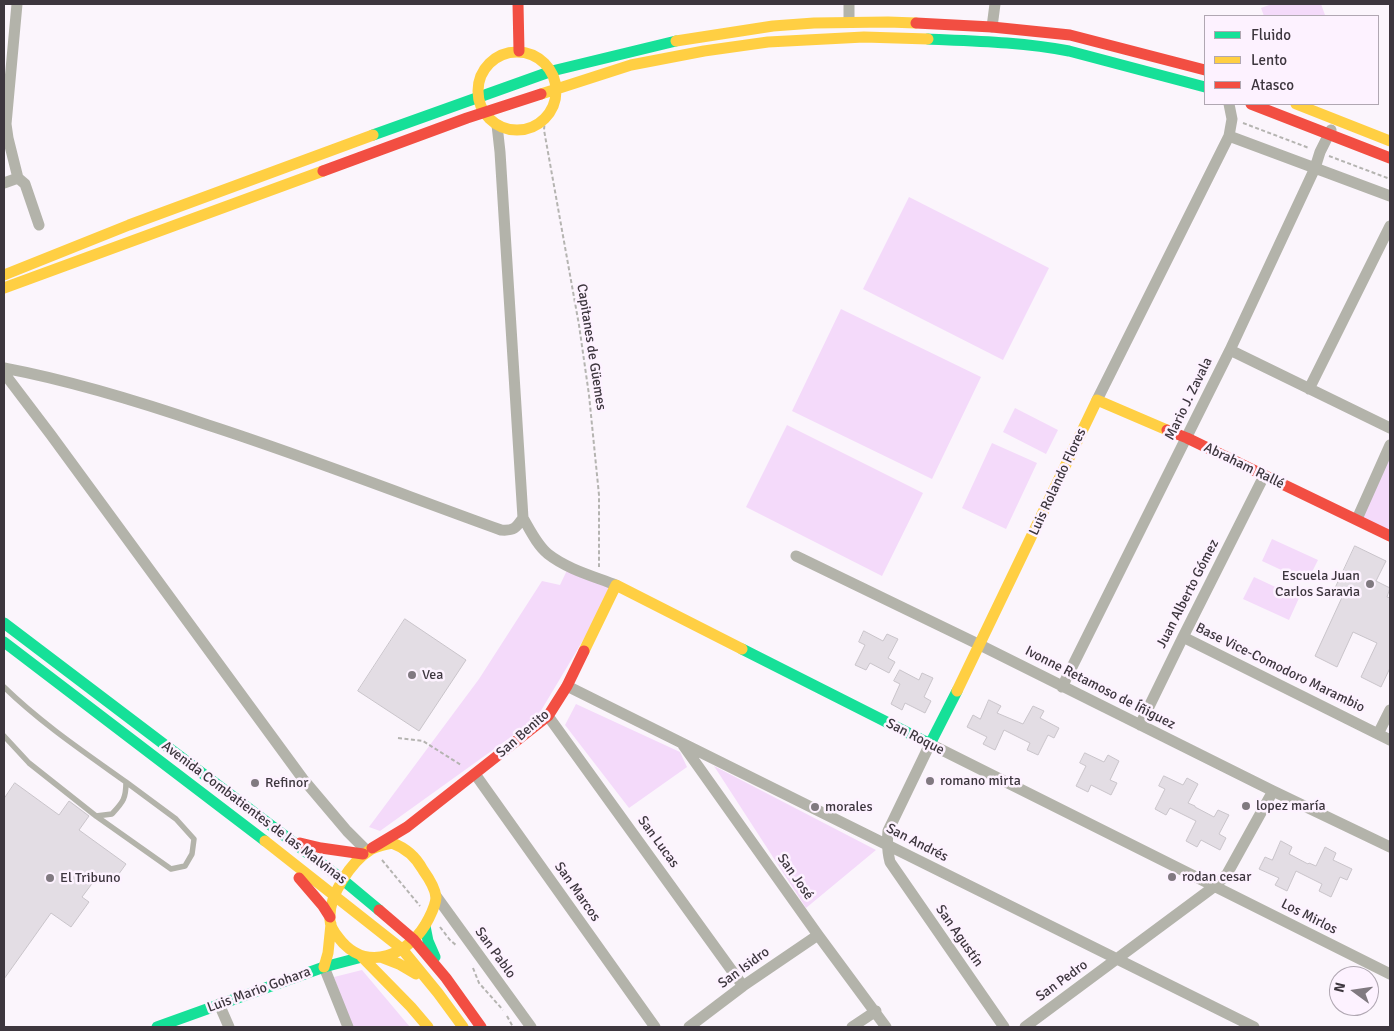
<!DOCTYPE html>
<html>
<head>
<meta charset="utf-8">
<style>
  body { margin:0 }
  #map { position:relative; width:1394px; height:1031px; overflow:hidden; background:#fbf5fc; font-family:Signika,sans-serif }
  canvas { display:block }
  .frame { position:absolute; inset:0; border:5px solid #3d363e; pointer-events:none }
  .legend { position:absolute; left:1204px; top:15px; width:175px; height:90px; box-sizing:border-box; background:#fdf2ff; border:1px solid #b0a7b2; margin:0; padding:6px 9px; list-style:none; font-size:15px; color:#3d363e }
  .legend li { display:flex; align-items:center; gap:10px; height:25px }
  .legend b { width:25px; border:1px solid #b0a7b2 }
  .north { position:absolute; left:1329px; top:966px; width:50px; height:50px; box-sizing:border-box; background:#fdf2ff; border:1px solid #b0a7b2; border-radius:50%; rotate:284deg; font-size:14px; font-weight:700; line-height:20px; text-align:center; color:#3d363e }
  .north::after { content:''; display:block; margin:auto; width:18px; height:22px; background:#807980; clip-path:polygon(50% 0,100% 100%,50% 72%,0 100%) }
</style>
</head>
<body>
<div id="map">
<canvas width="1394" height="1031"></canvas>
<div class="frame"></div>
<ul class="legend">
<li><b style="height:6px;background:#16e098"></b>Fluido</li>
<li><b style="height:6px;background:#ffcf43"></b>Lento</li>
<li><b style="height:6px;background:#f24e42"></b>Atasco</li>
</ul>
<div class="north">N</div>
</div>
<script>
const c = document.querySelector('canvas').getContext('2d');
c.lineJoin = 'round';
function paint(path, color) {
  c.fillStyle = color;
  c.fill(path, 'evenodd');
}
function stroke(path, color, width, dash) {
  c.strokeStyle = color;
  c.lineWidth = width;
  c.lineCap = dash ? 'butt' : 'round';
  c.setLineDash(dash || []);
  c.stroke(path);
}
function label(font, color, halo, rows, align = 'center') {
  c.font = font + ' Signika,sans-serif';
  c.lineWidth = 5;
  c.setLineDash([]);
  c.textBaseline = 'middle';
  c.strokeStyle = halo;
  c.fillStyle = color;
  for (const [text, x, y, turn = 0] of rows) {
    c.save();
    c.translate(x, y);
    c.rotate((+turn || 0) * Math.PI / 180);
    c.textAlign = isNaN(turn) ? turn : align;
    if (halo) c.strokeText(text, 0, 0);
    c.fillText(text, 0, 0);
    c.restore();
  }
}
const green = new Path2D(`
  M1272,4H1321L1325,15L1321,16H1264L1261,8Z
  M909,197L1049,268L1003,360L863,289Z
  M841,309L981,377L932,479L792,411Z
  M1015,408L1058,430L1046,454L1003,432Z
  M787,425L923,493L882,576L746,507Z
  M992,443L1037,463L1006,529L962,508Z
  M1390,446V535L1358,519Z
  M1272,539L1318,560L1307,582L1262,561Z
  M569,566L616,585L536,719L380,831L369,827L479,679L542,581L560,585Z
  M1254,577L1299,598L1289,620L1243,599Z
  M576,704L680,752L687,767L629,808L565,725Z
  M714,766L876,850L806,908Z
  M362,970L410,1027H352L334,977Z`);
const building = new Path2D(`
  M1355,546L1386,561L1376,581L1390,588L1387,597L1390,598V668L1381,687L1361,677L1377,643L1353,632L1337,667L1315,656L1344,593L1335,589Z
  M405,619L466,660L419,731L358,691Z
  M864,631L883,641L887,634L898,639L888,658L895,662L889,673L870,663L866,670L855,665L865,645L859,642Z
  M900,670L919,680L922,673L933,678L924,697L931,701L925,713L905,703L902,710L891,704L900,684L894,681Z
  M989,700L1001,706L997,713L1023,724L1033,706L1044,711L1040,718L1059,728L1054,738L1048,735L1038,755L1027,750L1030,743L1004,730L995,750L983,744L987,737L967,727L973,715L980,719Z
  M1085,753L1104,762L1108,755L1119,761L1110,780L1117,783L1111,795L1091,785L1088,792L1076,786L1086,766L1080,763Z
  M1164,776L1183,785L1187,778L1198,784L1188,803L1195,806V807L1214,817L1218,810L1229,815L1219,834L1226,838L1220,850L1201,840L1197,847L1186,841L1196,821L1170,808L1166,815L1155,809L1165,789L1159,786Z
  M15,783L59,815L69,801L89,816L79,830L126,864L113,882L100,873L82,897L89,902L71,927L51,913L4,979V799Z
  M1281,841L1292,847L1289,854L1308,864L1309,863L1316,866L1325,847L1336,853L1333,860L1352,869L1347,880L1340,877L1331,897L1319,891L1322,884L1296,871L1287,891L1275,885L1279,878L1259,869L1265,857L1272,860Z`);
const path = new Path2D(`
  M545,119L544,130L579,325L589,395L599,495V567
  M1243,123L1309,148
  M1329,156L1390,179
  M398,738L423,741L461,765
  M382,860L420,906
  M440,927L450,940L457,946
  M473,968L479,983L503,1010
  M507,1016L513,1027`);
const lane = new Path2D(`
  M4,687C41,723 84,752 126,782C126,799 123,802 112,814L96,816L29,763L4,736
  M96,816L171,869L185,866L192,854L194,839L176,819L126,782`);
const street = new Path2D(`
  M17,4L6,124L8,138L18,178L25,184L39,225
  M849,4V22
  M992,27L995,4
  M497,125L500,152L523,518
  M1229,136L1390,196
  M4,183L18,178
  M1230,350L1390,428
  M4,368C73,381 141,402 208,425C307,457 404,495 501,530C514,531 516,528 523,518C530,530 537,545 548,554C567,569 593,576 616,585
  M4,373L51,435L303,779L347,831L367,851
  M1309,389L1390,226
  M1097,400L1229,136L1232,119L1229,104
  M1357,519L1390,445
  M796,556L980,645L1273,791L1390,847
  M1183,637L1390,740
  M567,686L1254,1027
  M1062,687L1230,350L1315,168L1320,152L1331,130
  M548,716L743,986
  M1140,725L1183,637L1264,476
  M1378,734L1390,710
  M683,745L818,935L886,1027
  M475,774L655,1027
  M436,896L531,1027
  M324,967L348,1027
  M219,1004L229,1027
  M689,1027L743,986L818,935
  M852,1027L876,1011
  M1004,1027L890,862C887,851 887,842 888,831L930,744L1390,974
  M1025,1027L1215,886L1227,874L1273,791`);
const fast = new Path2D(`
  M928,39C975,41 1023,42 1069,51L1205,87
  M373,135L552,71L676,41
  M4,623L343,880L379,910
  M4,642L265,841
  M742,649L930,744L957,691
  M425,926L428,941L435,957
  M157,1027L324,967L362,957`);
const slow = new Path2D(`
  M676,41L773,26L814,23L888,22L916,23
  M478 91a39 39 0 1 1 78 0a39 39 0 1 1-78 0Z
  M541,94L631,65L704,51L768,42L864,37L928,39
  M1296,104L1390,141
  M4,275L129,225L373,135
  M4,288L323,171
  M584,651L616,585L742,649
  M957,691L1097,400L1167,430
  M265,841L402,949L438,993L463,1027
  M392,843C406,848 416,857 423,870C428,877 435,887 436,897C436,904 432,912 429,918C411,955 366,975 338,937C334,932 330,926 330,920C328,896 351,862 370,850C377,846 385,845 392,843Z
  M362,957L411,1007L428,1027
  M381,957L399,964L416,974
  M324,967L328,953L331,924`);
const jam = new Path2D(`
  M518,4L519,51
  M916,23L992,27L1070,35L1205,70
  M1251,104L1390,158
  M323,171L467,118L541,94
  M1167,430L1187,438L1390,536
  M300,843L321,848L363,854
  M372,848L407,827L548,716L567,686L584,651
  M299,878L323,906L330,917
  M379,910L414,940L446,978L481,1027`);
const markers = [
  [1370,584,5,"#807980"],
  [412,675,5,"#807980"],
  [930,781,5,"#807980"],
  [255,783,5,"#807980"],
  [1246,806,5,"#807980"],
  [815,807,5,"#807980"],
  [1172,877,5,"#807980"],
  [50,878,5,"#807980"]
];
const streetNames = [
  ["Capitanes de Güemes",591,347,81],
  ["Mario J. Zavala",1189,399,-64],
  ["Abraham Rallé",1244,466,26],
  ["Luis Rolando Flores",1058,482,-65],
  ["Juan Alberto Gómez",1188,594,-63],
  ["Base Vice-Comodoro Marambio",1280,668,26],
  ["Ivonne Retamoso de Íñiguez",1100,688,27],
  ["San Benito",523,734,-41],
  ["San Roque",915,737,27],
  ["Avenida Combatientes de las Malvinas",254,813,37],
  ["San Lucas",658,842,54],
  ["San Andrés",917,843,27],
  ["San José",795,877,55],
  ["San Marcos",577,892,55],
  ["Los Mirlos",1309,917,27],
  ["San Agustín",959,936,55],
  ["San Pablo",495,953,54],
  ["San Isidro",744,968,-36],
  ["San Pedro",1062,981,-36],
  ["Luis Mario Gohara",259,990,-20]
];
const poiNames = [
  ["Escuela Juan",1360,576,"right"],
  ["Carlos Saravia",1360,592,"right"],
  ["Vea",422,675],
  ["romano mirta",940,781],
  ["Refinor",265,783],
  ["lopez maría",1256,806],
  ["morales",825,807],
  ["rodan cesar",1182,877],
  ["El Tribuno",60,878]
];
paint(green, '#f4dafa');
paint(building, '#e3dde4');
stroke(building, '#c9c4ca', 1);
stroke(path, '#b5b4b1', 2, [4, 2.5]);
stroke(lane, '#b3b3aa', 5.5);
stroke(street, '#b3b3aa', 11);
stroke(fast, '#16e098', 11);
stroke(slow, '#ffcf43', 11);
stroke(jam, '#f24e42', 11);
for (const [x, y, r, color] of markers) {
  const dot = new Path2D();
  dot.arc(x, y, r, 0, 2 * Math.PI);
  c.fillStyle = color;
  c.fill(dot);
  stroke(dot, '#fdf2ff', 2);
}
label('14px', '#3d363e', '#fdf2ff', streetNames);
label('14px', '#3d363e', '#fdf2ff', poiNames, 'left');
</script>
</body>
</html>
